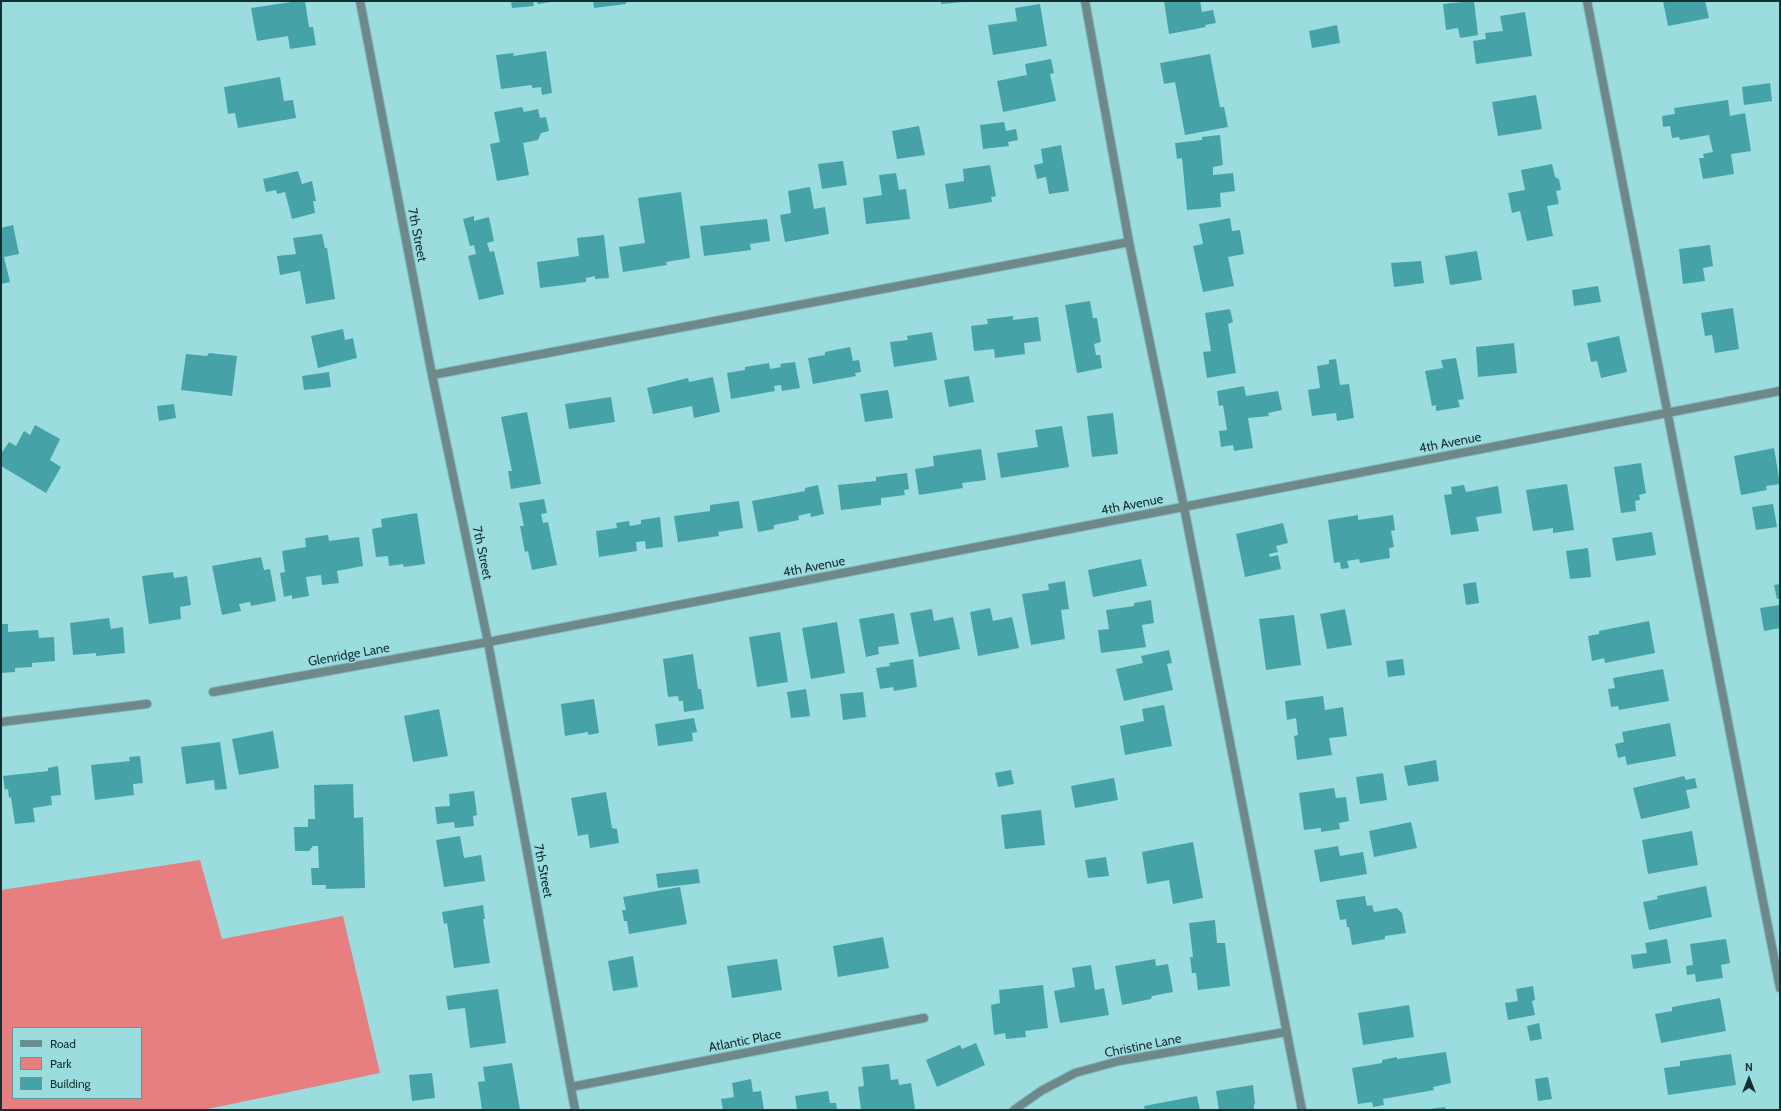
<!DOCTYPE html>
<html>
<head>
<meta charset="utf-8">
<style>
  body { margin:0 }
  #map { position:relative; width:1781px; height:1111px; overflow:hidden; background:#9bdcdf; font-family:Cabin,sans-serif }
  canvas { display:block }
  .frame { position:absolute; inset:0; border:2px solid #153031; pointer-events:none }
  .legend { position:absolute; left:12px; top:1027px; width:130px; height:72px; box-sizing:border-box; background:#9bdcdf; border:1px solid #659799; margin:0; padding:5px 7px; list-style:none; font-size:12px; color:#153031 }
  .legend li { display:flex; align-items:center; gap:8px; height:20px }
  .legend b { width:20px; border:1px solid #659799 }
  .north { position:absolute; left:1729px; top:1059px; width:40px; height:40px; -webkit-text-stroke:3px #9bdcdf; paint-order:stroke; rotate:0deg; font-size:11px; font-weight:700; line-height:16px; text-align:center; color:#153031 }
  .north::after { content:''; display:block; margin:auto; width:14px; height:18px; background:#153031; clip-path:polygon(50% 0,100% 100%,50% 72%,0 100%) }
</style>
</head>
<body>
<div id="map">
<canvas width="1781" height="1111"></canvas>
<div class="frame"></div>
<ul class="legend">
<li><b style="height:5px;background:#6f898a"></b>Road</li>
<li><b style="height:11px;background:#e77e7f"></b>Park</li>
<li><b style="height:11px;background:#45a3a7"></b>Building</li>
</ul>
<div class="north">N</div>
</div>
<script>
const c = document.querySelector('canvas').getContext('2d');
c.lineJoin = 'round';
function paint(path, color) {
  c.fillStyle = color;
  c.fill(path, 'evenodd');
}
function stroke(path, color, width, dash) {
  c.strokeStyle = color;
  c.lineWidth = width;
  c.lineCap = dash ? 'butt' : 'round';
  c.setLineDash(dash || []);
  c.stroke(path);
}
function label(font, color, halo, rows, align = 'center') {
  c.font = font + ' Cabin,sans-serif';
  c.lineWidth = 3;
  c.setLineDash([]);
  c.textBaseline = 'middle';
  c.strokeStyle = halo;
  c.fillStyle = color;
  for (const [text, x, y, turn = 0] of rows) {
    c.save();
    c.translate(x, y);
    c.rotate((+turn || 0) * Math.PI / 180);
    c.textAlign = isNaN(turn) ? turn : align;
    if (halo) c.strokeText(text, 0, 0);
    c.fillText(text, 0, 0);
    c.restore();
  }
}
const green = new Path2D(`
  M200,860L222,939L343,916L380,1073L203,1110H1V890ZM13,1028H141V1098H13Z`);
const building = new Path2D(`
  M298,1H305L309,27H313L316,45L290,49L288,36L257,41L251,8Z
  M511,1H533L534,6L512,8Z
  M537,1H551V2L538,4Z
  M593,1H626V4L594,8Z
  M941,1H963V2L941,4Z
  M1164,1H1200L1202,12L1213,10L1216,23L1205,25L1206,27L1169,34Z
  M1474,1L1478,35L1460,38L1458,28L1446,30L1443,4Z
  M1663,1H1705L1709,18L1668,26Z
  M1040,4L1047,46L993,55L988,25L1017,21L1015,8Z
  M1525,12L1532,56L1476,64L1473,41L1486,39L1485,33L1503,31L1500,16Z
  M1337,25L1340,43L1312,48L1309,31Z
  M546,51L552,93L542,95L541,87L532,88V85L501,89L496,55L514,53L513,56Z
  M1210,54L1220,107H1224L1228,127L1185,135L1175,82L1164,84L1160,63Z
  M1051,59L1054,73L1050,74L1056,101L1003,112L997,81L1027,75L1025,64Z
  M280,77L284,101L293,100L296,118L238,128L235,113L228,114L224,87Z
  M1770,83L1772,101L1744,105L1742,87Z
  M1536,95L1542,129L1498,136L1492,102Z
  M1728,100L1730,116L1745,113L1751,151L1731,154L1734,174L1703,179L1699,158H1704L1703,154L1713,152L1709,135L1680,140L1679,137L1672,138L1670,126L1663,127L1662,116L1675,114L1674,108Z
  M522,107L524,112L538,109L540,118L546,117L549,131L541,133L538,140L523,143L529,175L497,181L490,144L500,142L494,112Z
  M1004,122L1006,131L1016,129L1018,140L1008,142L1009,146L983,149L980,125Z
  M919,126L925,155L897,159L892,131Z
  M1220,135L1223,165L1213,167V175L1233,173L1235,191L1220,193L1221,207L1187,210L1182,158L1177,159L1175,143L1202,140V137Z
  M1061,145L1069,191L1049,194L1046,177L1037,179L1034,165L1043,163L1041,149Z
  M843,161L847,185L822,189L818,164Z
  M1552,164L1555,177L1559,179L1561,190L1556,191L1559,204L1547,206L1553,236L1527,241L1520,211L1512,213L1508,193L1525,190L1521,170Z
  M990,165L996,196L991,197L992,202L949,209L945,184L964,181L963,169Z
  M298,171L302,184L312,181L316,201H313L315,213L292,219L285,192L277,194L276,190L266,192L263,179Z
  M896,173L899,190L906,189L910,219L866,224L863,198L882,195L879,175Z
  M810,187L814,209L825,207L829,234L785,242L780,215L791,213L788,191Z
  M681,192L690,258L666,262L667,265L623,272L619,247L645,243L638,198Z
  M474,216V221L489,217L494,241L487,243L490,252L494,251L504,294L479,300L468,256L476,254L474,245L470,246L463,219Z
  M1230,218L1232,231L1240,230L1244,254L1228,257L1234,286L1203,292L1193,246L1203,244L1199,224Z
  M767,219L770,241L750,244L751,250L704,256L700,226Z
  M13,225L19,254L4,257L10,282L1,284V228Z
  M322,234L325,248H327L335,299L306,304L300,271L280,275L277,256L296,254L293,238Z
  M604,235L609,278L595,279V276L586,278V282L540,288L537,262L579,256L577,238Z
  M1710,245L1713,266L1703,268L1705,281L1683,284L1679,249Z
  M1477,251L1482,280L1450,285L1445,256Z
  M1421,261L1424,283L1394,287L1391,263Z
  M1598,286L1601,302L1574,306L1572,290Z
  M1090,301L1093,318H1097L1101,342L1094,344L1096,355H1100L1102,368L1077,373L1065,305Z
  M1733,308L1739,349L1715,353L1712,335L1705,336L1701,313Z
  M1230,309L1233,322L1228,324L1236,373L1207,378L1203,352L1211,351L1205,313Z
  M1013,316V320L1038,317L1041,341L1024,343L1025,354L995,358L994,349L974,351L971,326L988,324L987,319Z
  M343,329L345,340L353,338L357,358L318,368L311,336Z
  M932,332L937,360L894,367L890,342L908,340L907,336Z
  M1619,336L1627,372L1601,378L1597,361L1591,362L1587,343Z
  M1514,343L1517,373L1478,377L1476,347Z
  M850,347L853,361L859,360L861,372L855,373L856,376L813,384L808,358L825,355V352Z
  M209,353L237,356L232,396L181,390L186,354L207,356Z
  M1456,358L1464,399L1458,400L1460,407L1436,411V405L1432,406L1425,371L1443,368L1441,360Z
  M1336,359L1340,385L1349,384L1354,418L1337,421L1336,413L1312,416L1308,390L1320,388L1317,366L1329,364V360Z
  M795,362L800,388L782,391L781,385L774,386L775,391L731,399L727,373L745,370V367L769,363L770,369L781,367L780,364Z
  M329,372L331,387L304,390L302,376Z
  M969,376L974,402L949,407L944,380Z
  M713,377L720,412L694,418L692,406L653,414L647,388L688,378L689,382Z
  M1244,386L1246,396L1278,391L1282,410L1268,413L1269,416L1248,418L1253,448L1234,451L1233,445L1221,447L1219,431L1227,430L1223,405L1219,406L1217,391Z
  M888,390L893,418L865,422L860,394Z
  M611,397L615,422L569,429L565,404Z
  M174,404L176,418L159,421L157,406Z
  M527,412L541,484L511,489L508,471H512L501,417Z
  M1113,413L1118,454L1092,457L1087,416Z
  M35,425L60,439L50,460L61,467L46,493L1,466V454L9,442L16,446L24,431L30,435Z
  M1062,426L1069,467L1001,478L997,453L1038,447L1035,430Z
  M1774,448L1780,484L1766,486L1767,490L1741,495L1734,456Z
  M981,449L986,480L962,483L963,488L919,495L915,469L934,466L933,456Z
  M1641,463L1646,493L1639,495L1640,500L1635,501L1636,511L1621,513L1614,467Z
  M907,473L909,489L904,490L905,495L881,498V505L841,510L838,485L876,481V477Z
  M1567,484L1574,530L1553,533V528L1533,531L1526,490Z
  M818,485L824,514L811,517L810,513L798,516L799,520L774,525V529L758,532L752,501L805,491V488Z
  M1464,485L1466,492L1498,486L1502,513L1476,517L1479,531L1451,535L1444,495L1452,494L1451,487Z
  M544,499L547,513L541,514L543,523L548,522L557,565L532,570L528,551L525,552L520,526H524L519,503Z
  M739,501L743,528L718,532L719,536L678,542L674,516L710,511V505Z
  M1773,504L1777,527L1756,530L1752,507Z
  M417,513L425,564L404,567L403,564L389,566L388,556L376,557L372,529L382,527L381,519Z
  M1358,515V520L1393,515L1395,530L1391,531L1394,547L1389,548L1390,558L1360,563L1359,559L1347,561L1349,568L1341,569L1340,562L1334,563L1328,520Z
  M660,517L663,547L646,549L645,541L636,542L637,551L599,557L596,531L617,528L616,523L629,521L630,526L641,524V520Z
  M1283,523L1288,543L1276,546L1278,552L1269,554L1270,557L1278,555L1281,569L1245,577L1236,534Z
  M1652,532L1656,555L1616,561L1612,538Z
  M328,535L329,541L359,537L363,566L337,571L339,583L322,585L321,575L306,577L309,596L292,599V595L284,597L280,573L285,572L282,551L306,547L305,538Z
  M1588,548L1591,577L1570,579L1566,551Z
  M261,557L264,570L270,569L276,601L251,606L250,602L239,604L241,611L222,615L212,566Z
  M1141,559L1147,586L1093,597L1088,570Z
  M173,572L174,578L187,576L191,605L180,607L181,619L149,624L142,576Z
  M1065,581L1069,609L1061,610L1065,639L1031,645L1022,594L1049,590L1048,584Z
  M1476,582L1479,603L1466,605L1463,584Z
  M1780,584V598L1777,599L1774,585Z
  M1151,600L1154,623L1142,625L1146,647L1101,653L1098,630L1109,629L1106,610L1134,606V603Z
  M1780,605V628L1764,631L1760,608Z
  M990,608L993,621L1012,617L1019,648L978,656L970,612Z
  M932,609L934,621L953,617L960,649L919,657L910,613Z
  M1345,609L1352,645L1327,649L1320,614Z
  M894,613L899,644L878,647L879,654L866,657L859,619Z
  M1294,615L1301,665L1266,670L1259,619Z
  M109,618L111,629L123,627L125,653L96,656V653L73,655L70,623Z
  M1649,621L1655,653L1605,663L1604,658L1592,661L1588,636L1599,634V631Z
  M837,622L845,673L811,679L802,628Z
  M1,624H8V632L38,630L39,638L54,637L55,661L32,663V667L15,668V672L1,673Z
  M780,632L788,682L757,687L749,637Z
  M1169,650L1172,663L1167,664L1173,690L1124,701L1116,669L1143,663L1141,656Z
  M693,654L698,689H701L704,709L684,712L683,701H679L678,696L668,697L663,659Z
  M913,659L917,687L894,691L893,687L880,689L876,668L890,666L889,663Z
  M1403,659L1405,675L1388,677L1386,661Z
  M1663,669L1669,701L1619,710L1618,706L1611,707L1608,689L1615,688L1613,678Z
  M806,689L810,716L791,718L787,692Z
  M863,692L866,717L843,720L840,694Z
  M1323,696L1325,710L1343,707L1347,736L1329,738L1332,755L1297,760L1294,736L1298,735L1296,718L1287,720L1285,701Z
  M594,699L599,733L588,735V732L565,736L561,704Z
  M1164,705L1172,746L1125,755L1120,726L1144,721L1142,709Z
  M439,709L448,756L413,762L404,716Z
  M694,718L697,732L692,733L693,741L658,746L655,724Z
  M1670,723L1676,756L1627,765L1625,756L1618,758L1615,744L1624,742L1622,732Z
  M273,731L279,768L239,775L232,739Z
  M220,742L227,789L215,790L214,780L186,784L181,747Z
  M140,756L143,783L133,784L134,795L95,800L91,765L130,761L129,757Z
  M1436,760L1439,781L1408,786L1404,766Z
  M58,766L61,795L51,796L52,805L33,808L35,822L15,824L11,797L9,798L8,789L5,790L3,776L48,771V768Z
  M1011,770L1014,784L998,787L995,773Z
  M1383,773L1387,800L1360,804L1356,777Z
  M1684,776L1686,780L1695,778L1697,788L1686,790L1690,808L1641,819L1633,788Z
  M1114,778L1118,800L1075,808L1071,786Z
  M353,784L354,818L363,817L365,888L326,889V885H312L311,868H319L318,846H313L309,851H295L294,827H308V819H315L314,785Z
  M1334,788L1336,798L1346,797L1349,821L1339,823L1340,829L1321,832V828L1304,830L1299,793Z
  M474,791L477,815L473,816L474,826L455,828L454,822L437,824L435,807L450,806L449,794Z
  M606,792L612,828L617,829L619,843L590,848L588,834L578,836L571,798Z
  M1041,810L1045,845L1005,849L1001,815Z
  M1411,822L1417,848L1374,857L1369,831Z
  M1692,831L1698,865L1648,874L1642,840Z
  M460,836L464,858L481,855L485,881L444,887L436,840Z
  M1193,842L1203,898L1173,904L1169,880L1147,884L1142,852Z
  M1338,846L1340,856L1363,852L1367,874L1320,882L1314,850Z
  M1106,857L1109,876L1088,878L1085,860Z
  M698,869L700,883L658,888L656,874Z
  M1706,886L1712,917L1649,930L1643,902L1658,899L1657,896Z
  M680,887L687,924L629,934L627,921H624L622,910H626L623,897Z
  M1365,896L1367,906L1372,905L1374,912L1397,908L1402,913L1406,933L1385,936V939L1352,945L1349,927H1347L1346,919L1340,920L1336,900Z
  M483,905L485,919H483L490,963L454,968L447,923L444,924L442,912Z
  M1215,920L1217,943H1225L1230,986L1198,990L1196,973H1192L1190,957H1193L1189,923Z
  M883,937L889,968L838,977L833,946Z
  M1667,939L1671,963L1633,969L1631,955L1647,953L1645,943Z
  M1726,939L1730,963L1721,965L1723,978L1696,982L1695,974L1687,975L1686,966L1693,965L1690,944Z
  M633,956L638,987L613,991L608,961Z
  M777,959L782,990L732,998L727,966Z
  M1155,959L1156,966L1168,964L1173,992L1152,996L1151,999L1122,1005L1115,966Z
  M1091,965L1095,990L1104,988L1109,1015L1060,1023L1054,991L1075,987L1072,968Z
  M1043,985L1048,1028L1025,1031L1026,1037L1006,1039L1005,1033L994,1035L991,1005L1000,1003L999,990Z
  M1533,986L1535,1000L1532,1001L1535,1015L1508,1020L1505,1003L1518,1001L1516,989Z
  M498,989L506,1043L470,1048L465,1008L448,1010L446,996Z
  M1720,998L1726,1031L1661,1043L1655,1014L1672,1011V1007Z
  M1409,1005L1414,1037L1363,1045L1358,1013Z
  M1539,1023L1542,1039L1530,1041L1527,1026Z
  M976,1043L985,1065L937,1087L926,1060L960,1045L962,1049Z
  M1446,1052L1451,1083L1433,1087L1434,1090L1383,1099L1384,1105L1373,1107L1372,1102L1358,1104L1352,1068L1382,1063V1060L1397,1057V1059Z
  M1731,1054L1736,1085L1668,1095L1664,1068L1680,1066V1061Z
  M512,1063L520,1110H482L478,1082L485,1081L483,1067Z
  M889,1064L891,1080L898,1079L899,1085L911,1083L915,1109L861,1110L858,1087L864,1086L862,1067Z
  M432,1073L435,1098L412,1101L409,1075Z
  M1548,1077L1552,1099L1538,1101L1535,1079Z
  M751,1079L753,1092L761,1091L764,1110H723L721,1099L734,1097L732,1083Z
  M1253,1085L1255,1104H1254V1110H1219L1216,1091Z
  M828,1091L830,1103H836L837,1110H793L797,1109L795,1096Z
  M1197,1096L1200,1110H1145L1144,1106Z
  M1445,1107L1446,1110H1431L1430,1109Z`);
const street = new Path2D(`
  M360,1L432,375L488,642L575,1110
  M1085,1L1129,242L1184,507L1302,1110
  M1587,1L1780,988
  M432,375L1129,242
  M213,692L488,642L1780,391
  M1,722L147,704
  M571,1087L924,1018
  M1014,1110L1041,1091L1075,1073L1119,1061L1286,1032`);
const streetNames = [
  ["7th Street",417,235,79],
  ["4th Avenue",1450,443,-11],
  ["4th Avenue",1132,505,-11],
  ["7th Street",482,553,78],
  ["4th Avenue",814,567,-11],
  ["Glenridge Lane",349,655,-10],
  ["7th Street",543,871,79],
  ["Atlantic Place",745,1041,-11],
  ["Christine Lane",1143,1046,-11]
];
paint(green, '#e77e7f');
paint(building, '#45a3a7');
stroke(street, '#80babc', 10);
stroke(street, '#6f898a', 8);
label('13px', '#153031', '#9bdcdf', streetNames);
</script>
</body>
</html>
